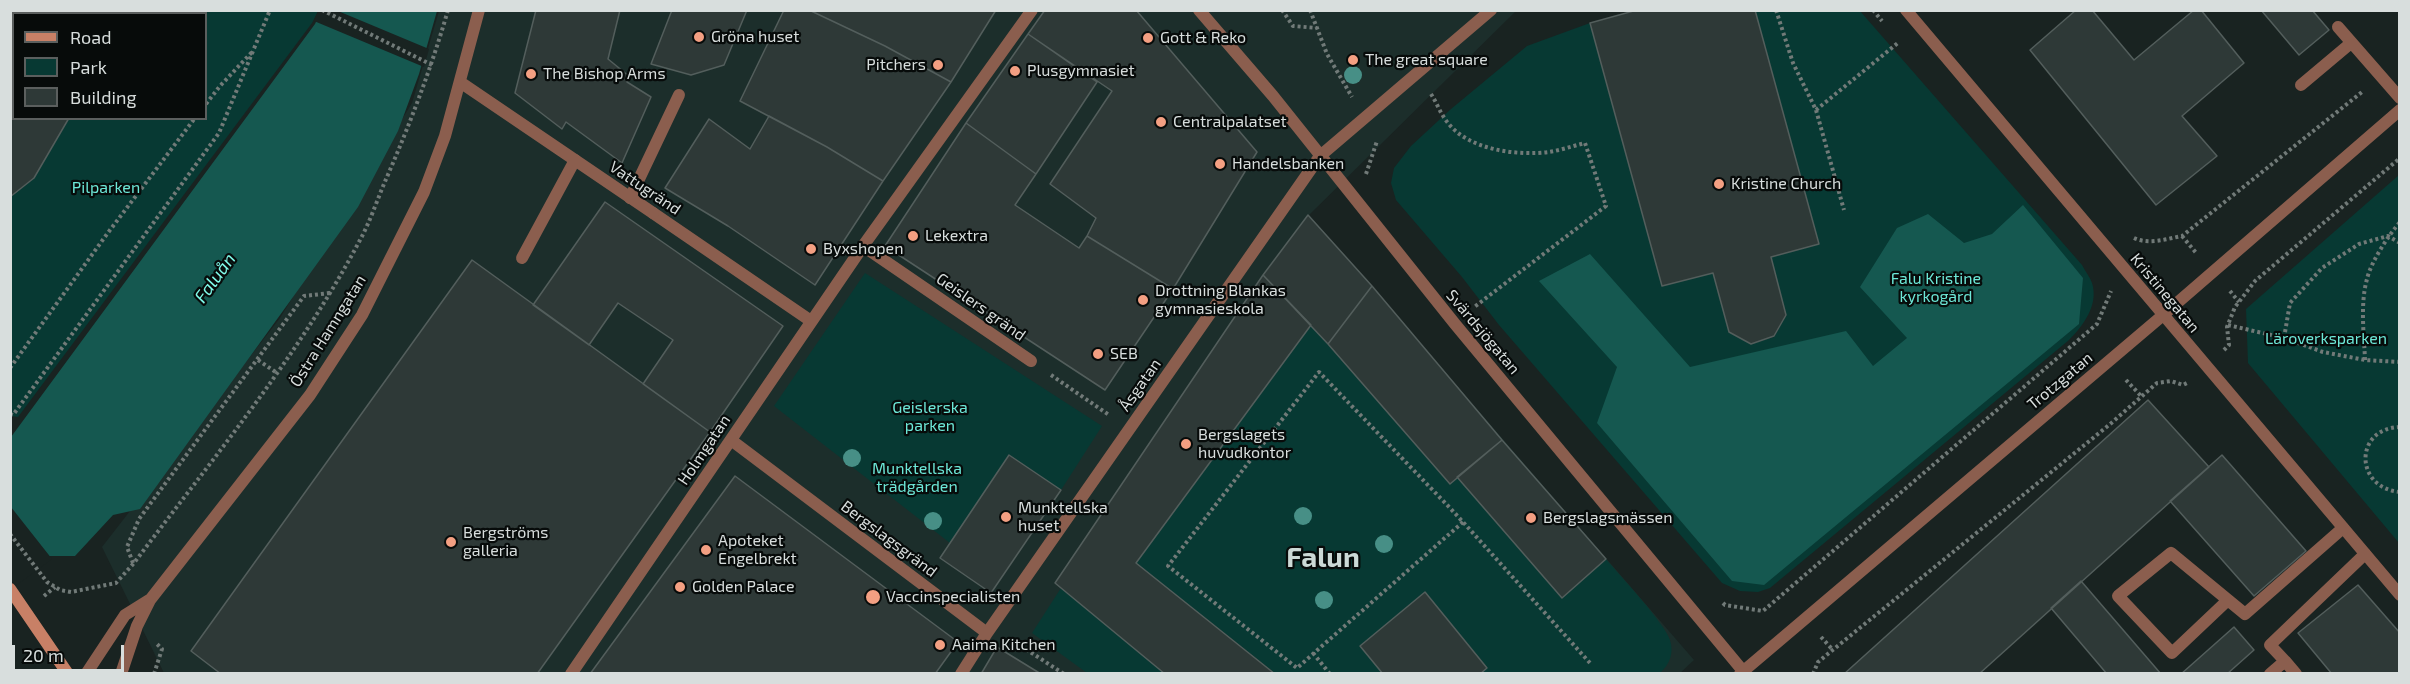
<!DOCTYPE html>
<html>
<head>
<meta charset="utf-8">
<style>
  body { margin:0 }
  #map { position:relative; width:2410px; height:684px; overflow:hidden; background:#192321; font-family:"Exo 2",sans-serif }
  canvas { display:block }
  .frame { position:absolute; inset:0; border:12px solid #d8dedd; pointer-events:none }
  .legend { position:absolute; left:12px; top:12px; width:195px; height:108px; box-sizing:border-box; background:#070b0a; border:2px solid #5b5f5e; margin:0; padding:8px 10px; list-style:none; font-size:18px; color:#d8dedd }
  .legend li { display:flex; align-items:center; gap:12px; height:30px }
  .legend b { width:30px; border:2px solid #5b5f5e }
  .scale { position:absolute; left:12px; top:645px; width:112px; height:27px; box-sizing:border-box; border:3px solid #d8dedd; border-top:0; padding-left:8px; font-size:18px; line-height:21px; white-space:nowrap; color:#d8dedd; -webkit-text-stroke:4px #070b0a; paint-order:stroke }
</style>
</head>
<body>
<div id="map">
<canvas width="2410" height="684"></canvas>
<div class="frame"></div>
<ul class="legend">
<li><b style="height:8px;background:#c88066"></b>Road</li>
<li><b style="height:16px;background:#073933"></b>Park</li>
<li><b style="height:16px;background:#2e3937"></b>Building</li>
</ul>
<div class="scale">20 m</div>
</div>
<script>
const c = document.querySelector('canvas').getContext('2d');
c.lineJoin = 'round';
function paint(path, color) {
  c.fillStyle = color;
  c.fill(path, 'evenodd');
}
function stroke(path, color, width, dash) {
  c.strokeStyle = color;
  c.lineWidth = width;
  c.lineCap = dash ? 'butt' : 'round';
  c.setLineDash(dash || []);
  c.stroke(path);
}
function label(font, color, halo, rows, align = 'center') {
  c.font = font + ' "Exo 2",sans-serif';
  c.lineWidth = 4.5;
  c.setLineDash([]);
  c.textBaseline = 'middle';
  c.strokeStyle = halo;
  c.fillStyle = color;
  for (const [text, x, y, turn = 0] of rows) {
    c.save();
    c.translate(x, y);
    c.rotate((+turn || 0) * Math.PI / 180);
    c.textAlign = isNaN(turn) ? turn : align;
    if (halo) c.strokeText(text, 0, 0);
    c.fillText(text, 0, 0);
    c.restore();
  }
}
const built = new Path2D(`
  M439,11H1516L1309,215L1694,660L1679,674L164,673L102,547L280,318L412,103Z`);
const green = new Path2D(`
  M133,11H318L312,23L18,417L11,416V197L34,178L69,119L206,118V14L131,13Z
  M1755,11H1860L2082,265C2085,271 2090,277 2092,283C2099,305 2083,326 2069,340L1770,588L1758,592L1740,591L1722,583L1499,325L1462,277L1396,200L1391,183L1394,168L1411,146L1451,109L1527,46L1590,23L1662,286L1713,273L1729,332L1751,344L1774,337L1786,315L1771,257L1819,244Z
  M2399,175V543L2248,363L2246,309Z
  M865,273L1102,426L1061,490L1010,456L950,543L774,406Z
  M1311,325L1449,483L1457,477L1562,598L1606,559C1620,576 1664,622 1670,640C1674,653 1670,664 1660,673H1480L1487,667L1425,592L1383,673H1275L1136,563Z
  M1061,588L1165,673H1087L1032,633Z`);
const forest = new Path2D(`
  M321,11H437L419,74L398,131L358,207L140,509L113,515L75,556H50L11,587V437L315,24Z
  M2023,205L2083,278L2079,324L1764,585L1732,581L1597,423L1617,367L1539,281L1590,254L1690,367L1846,331L1873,366L1907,338L1860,287L1897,228L1928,214L1964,243L1992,234Z`);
const pier = new Path2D(`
  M318,11H338L429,49L424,67L314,21Z
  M11,507L52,559L10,590Z`);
const building = new Path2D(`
  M10,10H133L131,14H14V118H69L34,178L10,197Z
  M536,10H620L608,59L630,77L627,82L651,97L622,163L566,122L562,129L515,93Z
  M672,10H747L724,65L691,75L651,64Z
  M784,10H809L885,46L951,82L883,181L827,147L740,101Z
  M809,10H996L951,82L885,46Z
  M1045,10H1136L1257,152L1173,289L1087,236L1096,218L1050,184L1112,91L1028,34Z
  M1637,10H1755L1819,244L1771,257L1786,315L1774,336L1751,344L1729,332L1713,273L1662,286L1590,23Z
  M2076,10H2092L2134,60L2194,10H2201L2244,63L2182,116L2217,156L2156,205L2030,50Z
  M2261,10H2312L2329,30L2299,55Z
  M1028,34L1097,82L1036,174L966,123Z
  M769,116L827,147L883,181L815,285L728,226L665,188L709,119L750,149Z
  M966,123L1036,174L1015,205L1079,248L1087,236L1173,289L1105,390L885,246Z
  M605,202L783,326L710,432L643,384L673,340L618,303L589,345L533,305Z
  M1308,215L1372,286L1328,344L1263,275Z
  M472,260L710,432L537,674H221L191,651Z
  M1263,275L1311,325L1136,563L1275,674H1165L1055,583Z
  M1372,286L1502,440L1450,484L1328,344Z
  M2148,400L2209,467L1979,674H1844Z
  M1502,440L1606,559L1562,598L1457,477Z
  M1009,455L1061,490L991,593L940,558Z
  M2222,455L2306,551L2254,596L2170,501Z
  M735,476L958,642L935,674H590Z
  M2081,581L2161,674H2107L2051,608Z
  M2358,585L2400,633V674H2332L2298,633Z
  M1425,592L1487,668L1480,674H1383L1360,646Z
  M2234,627L2254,650L2227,674H2181Z
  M997,647L1041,674H981Z`);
const path = new Path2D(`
  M322,10L434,66
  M1282,10L1293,26L1317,28
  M1310,10L1327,54L1352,97
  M1776,10L1793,63L1816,110L1844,210
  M1873,10L1882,21
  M1431,94C1437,103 1441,115 1448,123C1469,150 1517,156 1549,152C1561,150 1573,146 1585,143L1606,206L1473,308
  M206,104L220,86L253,51
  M1816,110L1899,42
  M1366,174L1377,141
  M2182,236L2197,254
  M2134,238C2149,245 2166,239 2182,236L2362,92
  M2230,291L2239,302
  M2228,325L2284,338L2323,352L2365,360L2400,362
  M2284,338L2290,303L2322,268L2359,244L2388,236L2400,243
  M2224,350L2229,345L2227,327L2235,307L2255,281L2400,158
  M258,360L277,373
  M2365,360C2364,334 2360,304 2367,279C2371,262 2388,236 2400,222
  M10,368L107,234L195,118
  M1051,375L1109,415
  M2126,380L2142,397
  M10,414L13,415L219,133L270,10
  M2400,427C2354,428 2354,488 2400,492
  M1463,522L1297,668L1168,566L1319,372L1450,508L1463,522L1590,663
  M10,534L47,582L60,590L71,592L116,583L134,563C213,458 299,356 360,240C371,220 378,197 387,177C411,121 431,69 448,10
  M133,563L127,547L139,519L304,296L330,293
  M44,596L55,587
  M1723,603L1725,605L1763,611L2097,324L2111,291
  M1821,637L1833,650
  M1010,641L1021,646L1064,674
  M1313,653L1330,674
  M154,674L162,649L156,643
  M1813,674L1818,662L2109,425L2157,383L2171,381L2183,385L2187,383`);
const service = new Path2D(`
  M2338,27L2400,98
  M2301,85L2351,43
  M630,198L679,95
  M522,258L575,160
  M2228,600L2172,653L2118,596L2171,553L2245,614L2343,528
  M2285,661L2296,674
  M2270,674L2285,661L2270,645L2365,554`);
const pedestrian = new Path2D(`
  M653,213L811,321
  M863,246L1031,361
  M731,440L987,633
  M571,674L863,246L1032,10
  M961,674L987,633L1320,156`);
const minor = new Path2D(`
  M1199,10L1273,96L1455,324L1743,671
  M1906,10L2400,595
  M460,82L653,213
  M1320,156L1491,10
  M86,674L125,615L149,600
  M121,674L137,626L150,600L310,395L362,315L424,192L445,136L479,10`);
const tertiary = new Path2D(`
  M1740,674L2162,316L2400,110`);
const secondary = new Path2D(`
  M10,589L68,674`);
const trees = [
  [1353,75],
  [852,458],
  [1303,516],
  [933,521],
  [1384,544],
  [1324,600]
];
const markers = [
  [699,37,6,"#f39f82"],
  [1148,38,6,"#f39f82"],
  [1353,60,6,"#f39f82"],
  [938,65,6,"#f39f82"],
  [1015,71,6,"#f39f82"],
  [531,74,6,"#f39f82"],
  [1161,122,6,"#f39f82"],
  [1220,164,6,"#f39f82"],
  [1719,184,6,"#f39f82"],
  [913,236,6,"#f39f82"],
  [811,249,6,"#f39f82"],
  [1143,300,6,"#f39f82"],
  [1098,354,6,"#f39f82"],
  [1186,444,6,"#f39f82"],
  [1006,517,6,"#f39f82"],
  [1531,518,6,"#f39f82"],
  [451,542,6,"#f39f82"],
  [706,550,6,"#f39f82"],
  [680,587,6,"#f39f82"],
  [873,597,8,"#f39f82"],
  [940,645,6,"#f39f82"]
];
const poiNames = [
  ["Gröna huset",711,37],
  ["Gott & Reko",1160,38],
  ["The great square",1365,60],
  ["Pitchers",926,65,"right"],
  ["Plusgymnasiet",1027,71],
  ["The Bishop Arms",543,74],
  ["Centralpalatset",1173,122],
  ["Handelsbanken",1232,164],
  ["Kristine Church",1731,184],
  ["Lekextra",925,236],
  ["Byxshopen",823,249],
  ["Drottning Blankas",1155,291],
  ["gymnasieskola",1155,309],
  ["SEB",1110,354],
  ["Bergslagets",1198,435],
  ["huvudkontor",1198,453],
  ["Munktellska",1018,508],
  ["huset",1018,526],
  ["Bergslagsmässen",1543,518],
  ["Bergströms",463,533],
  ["galleria",463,551],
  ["Apoteket",718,541],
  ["Engelbrekt",718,559],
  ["Golden Palace",692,587],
  ["Vaccinspecialisten",886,597],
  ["Aaima Kitchen",952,645]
];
const parkNames = [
  ["Pilparken",106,188],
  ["Falu Kristine",1936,279],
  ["kyrkogård",1936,297],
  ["Läroverksparken",2326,339],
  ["Geislerska",930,408],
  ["parken",930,426],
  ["Munktellska",917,469],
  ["trädgården",917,487]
];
const streetNames = [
  ["Vattugränd",645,188,34],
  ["Kristinegatan",2165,293,50],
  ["Geislers gränd",981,307,35],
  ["Östra Hamngatan",328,331,-58],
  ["Svärdsjögatan",1483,332,50],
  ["Trotzgatan",2060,381,-40],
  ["Åsgatan",1140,385,-55],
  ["Holmgatan",704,450,-56],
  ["Bergslagsgränd",889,539,37]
];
const waterNames = [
  ["Faluån",215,278,-54]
];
const townNames = [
  ["Falun",1323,558]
];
paint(built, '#1c2e2b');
paint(green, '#073933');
paint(forest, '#155850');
paint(pier, '#192321');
paint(building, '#2e3937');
stroke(building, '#535e5c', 1.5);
stroke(path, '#717a78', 4, [3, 3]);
stroke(service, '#8b5e4e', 12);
stroke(pedestrian, '#8b5e4e', 12);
stroke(minor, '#8b5e4e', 12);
stroke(tertiary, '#8b5e4e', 12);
stroke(secondary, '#c88066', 12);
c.fillStyle = '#478f86';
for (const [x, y] of trees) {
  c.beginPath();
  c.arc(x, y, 9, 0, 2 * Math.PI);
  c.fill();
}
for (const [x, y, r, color] of markers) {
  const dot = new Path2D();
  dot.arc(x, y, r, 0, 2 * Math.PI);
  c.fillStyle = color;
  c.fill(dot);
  stroke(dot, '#070b0a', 2);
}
label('16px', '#d8dedd', '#070b0a', poiNames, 'left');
label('16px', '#6de8d8', '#070b0a', parkNames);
label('16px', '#d8dedd', '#070b0a', streetNames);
label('italic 18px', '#81fbea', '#070b0a', waterNames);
label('bold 28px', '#ccd9d6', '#070b0a', townNames);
</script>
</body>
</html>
